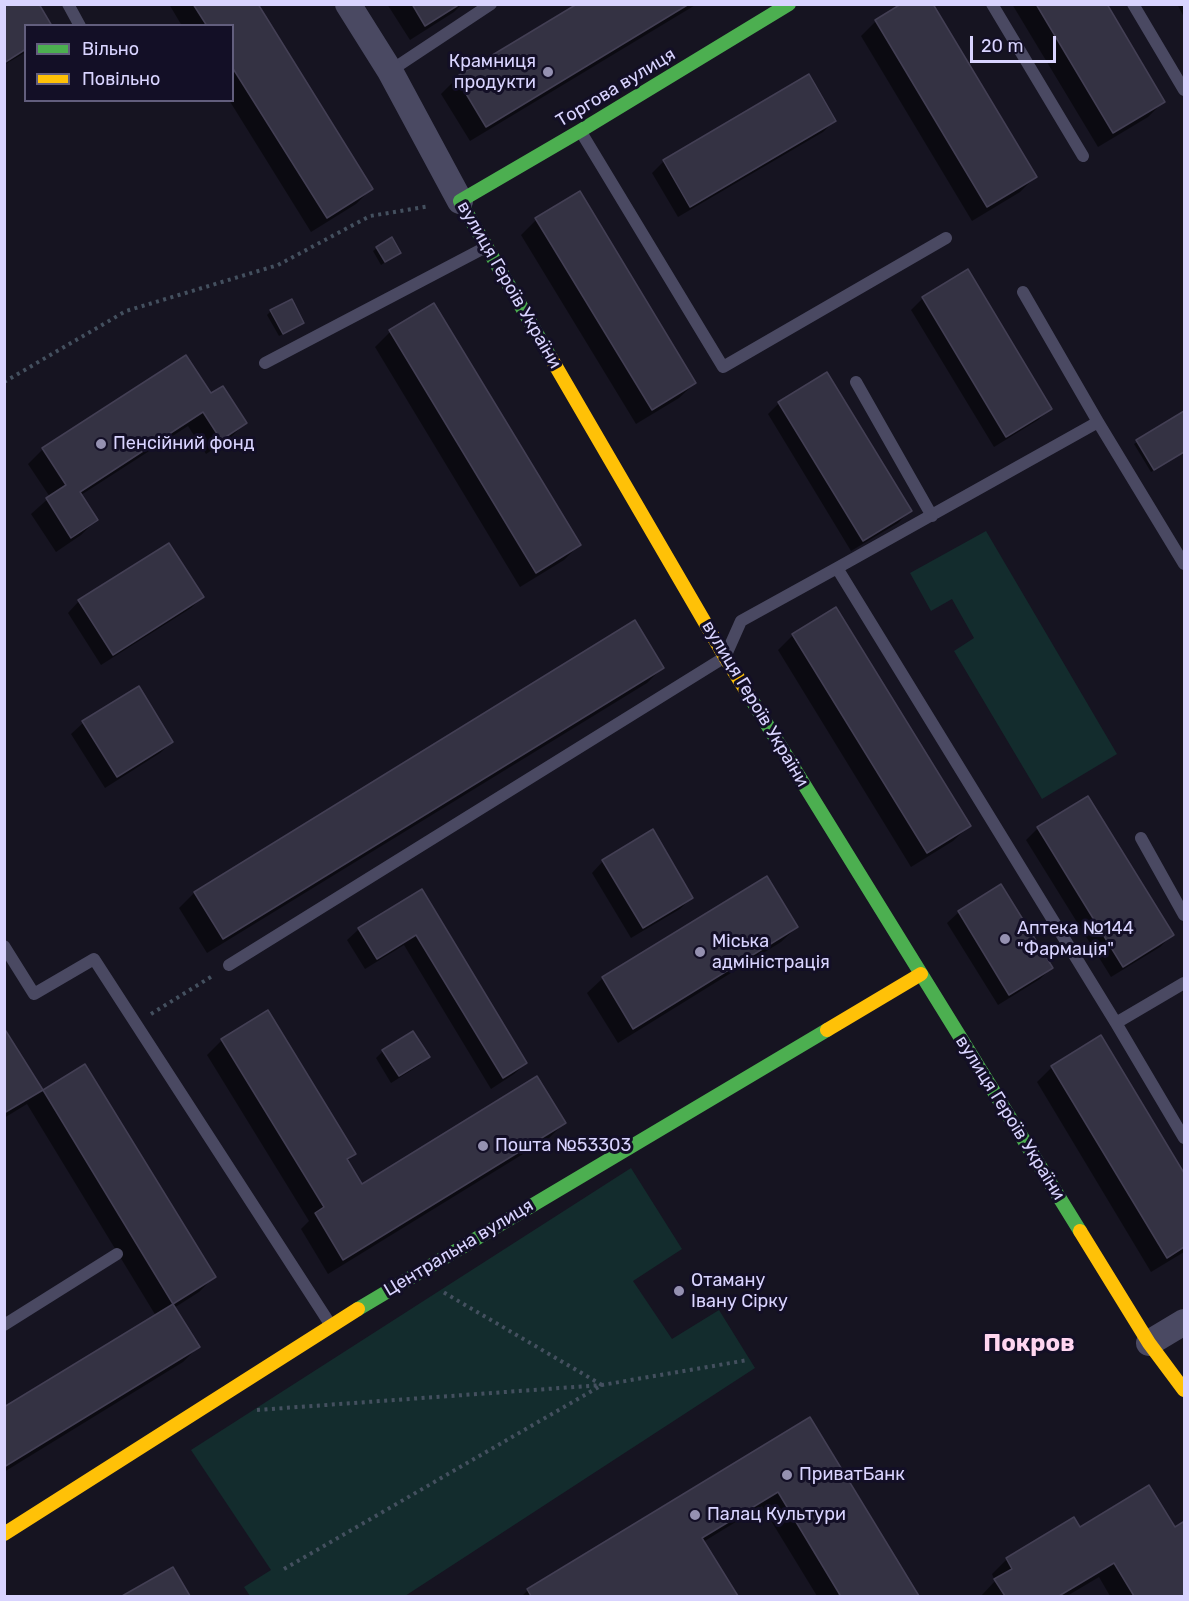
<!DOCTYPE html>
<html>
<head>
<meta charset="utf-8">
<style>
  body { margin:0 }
  #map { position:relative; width:1189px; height:1601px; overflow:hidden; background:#161421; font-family:Rubik,sans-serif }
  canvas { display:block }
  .frame { position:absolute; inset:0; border:6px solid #d9d4ff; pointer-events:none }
  .legend { position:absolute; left:24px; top:24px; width:210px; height:78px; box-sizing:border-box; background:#130f26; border:2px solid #625e7d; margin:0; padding:8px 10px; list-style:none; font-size:18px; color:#d9d4ff }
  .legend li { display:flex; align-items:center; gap:12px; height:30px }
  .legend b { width:30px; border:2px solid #625e7d }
  .scale { position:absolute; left:970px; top:36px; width:86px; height:27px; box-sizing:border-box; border:3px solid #d9d4ff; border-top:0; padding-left:8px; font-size:18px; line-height:21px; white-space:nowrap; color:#d9d4ff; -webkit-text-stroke:4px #130f26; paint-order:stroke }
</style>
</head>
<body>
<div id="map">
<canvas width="1189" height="1601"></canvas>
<div class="frame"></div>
<ul class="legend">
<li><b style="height:8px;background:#4caf50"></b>Вільно</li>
<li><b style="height:8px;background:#ffc107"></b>Повільно</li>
</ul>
<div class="scale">20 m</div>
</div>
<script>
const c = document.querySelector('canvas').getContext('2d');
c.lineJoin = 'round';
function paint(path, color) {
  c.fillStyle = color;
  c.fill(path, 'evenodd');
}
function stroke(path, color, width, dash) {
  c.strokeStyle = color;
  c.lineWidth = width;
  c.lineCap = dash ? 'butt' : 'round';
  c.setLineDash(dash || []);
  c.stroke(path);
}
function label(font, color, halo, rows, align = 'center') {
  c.font = font + ' Rubik,sans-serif';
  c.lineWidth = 6;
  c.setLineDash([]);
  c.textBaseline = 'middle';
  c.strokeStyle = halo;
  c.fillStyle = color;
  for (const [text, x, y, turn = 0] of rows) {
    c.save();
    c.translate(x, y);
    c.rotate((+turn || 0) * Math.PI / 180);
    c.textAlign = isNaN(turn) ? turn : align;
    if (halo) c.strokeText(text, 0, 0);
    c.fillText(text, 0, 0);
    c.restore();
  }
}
const green = new Path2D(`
  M986,531L1117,754L1042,799L954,651L974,638L952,599L931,611L910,573Z
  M631,1168L682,1249L633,1281L672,1339L719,1310L755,1368L405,1596H250L244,1587L271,1570L191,1450Z`);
const shadow = new Path2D(`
  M4,4L26,26V52L4,65Z
  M169,4H256L371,189L356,204L311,232L229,100H232V26H182Z
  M387,4H462L454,12L410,40Z
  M580,4H697L470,141L441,94L457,78Z
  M1012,4H1105L1163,102L1148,117L1098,147Z
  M1177,4H1184V17Z
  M876,21L1035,177L1020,192L972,221L861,36Z
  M808,76L834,121L823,132L678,217L652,173L664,161Z
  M536,220L695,383L679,398L636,424L521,235Z
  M377,248L399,253L381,265L373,251Z
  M967,271L1050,409L1038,420L994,447L911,310L923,298Z
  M291,301L299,326L279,336L267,315L271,311Z
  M433,305L579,545L564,560L520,587L375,347L390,332Z
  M210,396L245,423L230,438L206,454L188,426L81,495L96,520L81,535L56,552L31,514L50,497L28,464L43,449Z
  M779,403L910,511L898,523L851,551L768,414Z
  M1184,412V452L1151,472L1134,444Z
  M202,597L191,608L101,665L68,613L79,601Z
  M835,609L969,826L953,841L911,867L778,650L793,635Z
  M634,622L662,668L647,683L207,953L179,908L194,893Z
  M138,688L172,742L160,753L105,788L71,734L83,723Z
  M1087,798L1172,935L1160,947L1111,977L1026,840L1038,828Z
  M603,861L692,897L680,909L631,938L592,873Z
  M766,878L797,927L781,942L618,1043L587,993L603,978Z
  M421,891L526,1063L514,1074L491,1089L404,945L365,969L347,940L359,929Z
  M959,912L1051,968L1040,979L998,1005L947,923Z
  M4,1031L42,1092L84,1066L214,1277L199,1292L174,1308L198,1347L183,1362L4,1472V1409L156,1316L27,1104L4,1118Z
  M1101,1037L1184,1176V1252L1151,1272L1037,1082L1052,1067Z
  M222,1040L354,1154L347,1161L362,1186L564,1123L549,1138L328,1274L301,1229L309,1221L207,1055Z
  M383,1051L428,1057L420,1065L391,1083L376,1058Z
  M810,1419L917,1596H817L762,1506L703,1542L736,1596H522L528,1590Z
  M1074,1519L1080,1529H1174L1182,1524L1184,1528V1596H1110L1099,1577L1067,1596H981L995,1581L992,1574L1007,1559Z
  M172,1569L188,1596H125Z`);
const building = new Path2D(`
  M4,4H39L52,26H26V49L4,63Z
  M193,4H258L373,189L327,218L232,67V26H207Z
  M412,4H460L425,26Z
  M577,4H689L486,127L456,77Z
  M901,4H933L1037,177L987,207L875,20Z
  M1036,4H1107L1165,102L1113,133Z
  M809,74L836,121L690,207L663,160Z
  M580,191L696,383L652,410L535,218Z
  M392,237L401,253L385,262L376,247Z
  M968,269L1052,409L1006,437L922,297Z
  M292,299L304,323L283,334L270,310Z
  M434,303L581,545L536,573L389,330Z
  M186,355L211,393L223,386L247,423L221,440L203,412L80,492L98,520L71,538L46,498L66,485L42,448Z
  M827,372L912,511L863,541L778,402Z
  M1184,411V452L1154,470L1136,440Z
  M169,543L204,597L113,655L78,600Z
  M836,607L971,826L927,853L792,634Z
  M635,620L664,668L223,939L194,892Z
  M139,686L173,742L117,777L82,721Z
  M1088,796L1174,935L1123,967L1037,827Z
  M653,829L693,898L643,928L602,860Z
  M767,876L798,927L633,1029L602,977Z
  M1001,884L1053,968L1009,995L958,911Z
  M422,889L527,1063L503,1078L416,935L377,959L358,928Z
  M268,1010L356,1154L347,1159L362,1184L537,1076L566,1123L343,1260L315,1213L324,1207L221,1039Z
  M4,1028L43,1090L4,1113Z
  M413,1031L430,1057L399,1076L382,1050Z
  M1101,1035L1184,1173V1247L1167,1258L1051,1066Z
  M85,1064L216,1277L173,1304L43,1090Z
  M173,1304L200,1347L4,1467V1407Z
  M810,1417L919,1596H838L840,1595L778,1492L702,1538L738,1596H531L527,1589Z
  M1149,1485L1175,1527L1183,1522L1184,1525V1596H1134L1114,1563L1059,1596H1005L994,1579L1012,1569L1006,1558L1074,1517L1080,1527Z
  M173,1567L190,1596H122Z`);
const path = new Path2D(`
  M4,382L126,311L278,265L370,216L430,206
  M151,1014L214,975
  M257,1410L602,1385L748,1360
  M284,1569L602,1385L443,1292`);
const lane = new Path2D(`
  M68,4L80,26
  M992,4L1083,156
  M1133,4L1184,90
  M390,71L491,4
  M581,132L723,367L946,238
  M1023,292L1098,422L1184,564
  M265,363L486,247
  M856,382L932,516
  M837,568L1116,1023L1184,1138
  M1141,838L1184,915
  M4,946L34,994L94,959L330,1324
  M229,965L725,657L741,621L837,568L1098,422
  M1116,1023L1184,983
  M4,1325L117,1254`);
const street = new Path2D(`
  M348,4L390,71L460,201
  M1149,1343L1184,1322`);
const fast = new Path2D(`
  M551,358L460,201L580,131L789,4
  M750,697L1080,1231
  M358,1309L827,1030`);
const slow = new Path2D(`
  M551,358L725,657L750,697
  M827,1030L921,974
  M1080,1231L1149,1343L1184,1390
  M4,1534L358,1309`);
const markers = [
  [548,72,6,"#9591b1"],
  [101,444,6,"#9591b1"],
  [1005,939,6,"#9591b1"],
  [700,952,6,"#9591b1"],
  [483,1146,6,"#9591b1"],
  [679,1291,6,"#9591b1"],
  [787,1475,6,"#9591b1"],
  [695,1515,6,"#9591b1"]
];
const poiNames = [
  ["Крамниця",536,62,"right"],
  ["продукти",536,83,"right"],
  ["Пенсійний фонд",113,444],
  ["Аптека №144",1017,929],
  ["\"Фармація\"",1017,950],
  ["Мiська",712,942],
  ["адмiнicтрацiя",712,963],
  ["Пошта №53303",495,1146],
  ["Отаману",691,1281],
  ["Iвану Сiрку",691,1302],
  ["ПриватБанк",799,1475],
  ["Палац Культури",707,1515]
];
const streetNames = [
  ["Торгова вулиця",616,88,-31],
  ["вулиця Героїв України",509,285,60],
  ["вулиця Героїв України",755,704,59],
  ["вулиця Героїв України",1010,1118,58],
  ["Центральна вулиця",459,1248,-31]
];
const districtNames = [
  ["Покров",1029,1344]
];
paint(green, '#132c2d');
paint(shadow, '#0007');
paint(building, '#343243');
stroke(building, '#433f54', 1.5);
stroke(path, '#44505f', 4, [3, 4.5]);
stroke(lane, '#4a4962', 12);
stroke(street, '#4a4962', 26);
stroke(fast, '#4caf50', 14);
stroke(slow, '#ffc107', 14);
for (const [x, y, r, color] of markers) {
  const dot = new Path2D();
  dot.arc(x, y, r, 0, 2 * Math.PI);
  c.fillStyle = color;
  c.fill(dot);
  stroke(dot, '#130f26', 2);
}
label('18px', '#d9d4ff', '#130f26', poiNames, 'left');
label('18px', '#d9d4ff', '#130f26', streetNames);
label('bold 24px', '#ffd6f0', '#130f26', districtNames);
</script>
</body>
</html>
